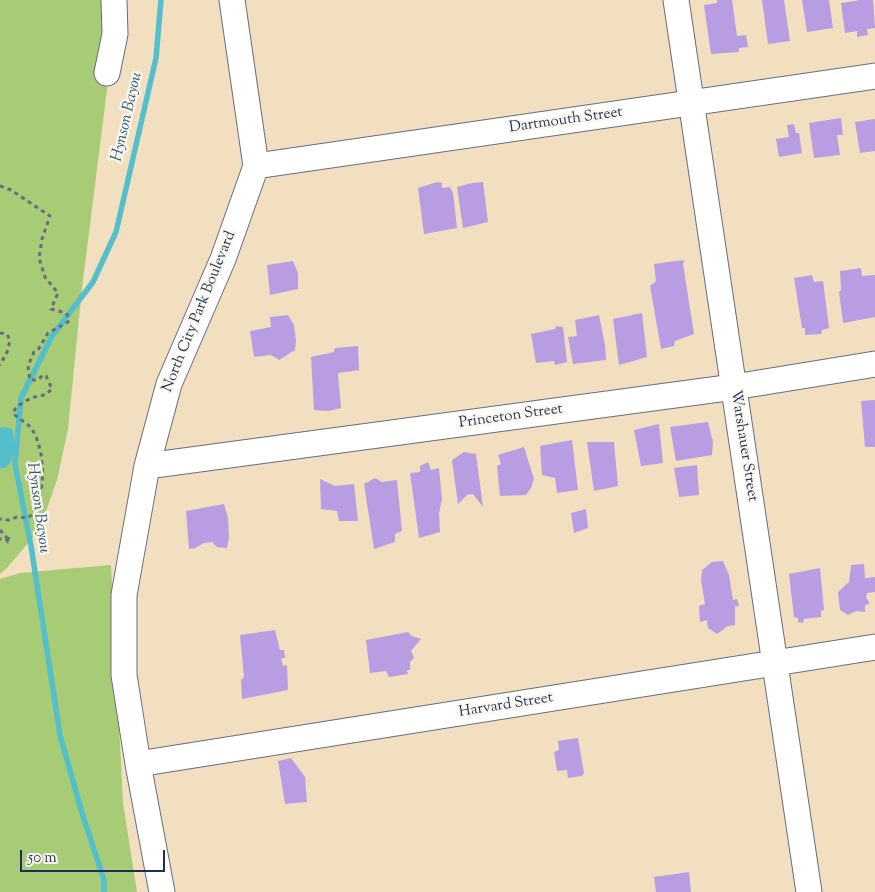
<!DOCTYPE html>
<html>
<head>
<meta charset="utf-8">
<style>
  body { margin:0 }
  #map { position:relative; width:875px; height:892px; overflow:hidden; background:#f2dfc0; font-family:"Sorts Mill Goudy",serif }
  canvas { display:block }
  .scale { position:absolute; left:20px; top:850px; width:145px; height:22px; box-sizing:border-box; border:2px solid #1b2f5e; border-top:0; padding-left:6px; font-size:15px; line-height:18px; white-space:nowrap; color:#1b2f5e; -webkit-text-stroke:4px #fbf7ec; paint-order:stroke }
</style>
</head>
<body>
<div id="map">
<canvas width="875" height="892"></canvas>
<div class="scale">50 m</div>
</div>
<script>
const c = document.querySelector('canvas').getContext('2d');
c.lineJoin = 'round';
function paint(path, color) {
  c.fillStyle = color;
  c.fill(path, 'evenodd');
}
function stroke(path, color, width, dash) {
  c.strokeStyle = color;
  c.lineWidth = width;
  c.lineCap = dash ? 'butt' : 'round';
  c.setLineDash(dash || []);
  c.stroke(path);
}
function label(font, color, halo, rows, align = 'center') {
  c.font = font + ' "Sorts Mill Goudy",serif';
  c.lineWidth = 4.5;
  c.setLineDash([]);
  c.textBaseline = 'middle';
  c.strokeStyle = halo;
  c.fillStyle = color;
  for (const [text, x, y, turn = 0] of rows) {
    c.save();
    c.translate(x, y);
    c.rotate((+turn || 0) * Math.PI / 180);
    c.textAlign = isNaN(turn) ? turn : align;
    if (halo) c.strokeText(text, 0, 0);
    c.fillText(text, 0, 0);
    c.restore();
  }
}
const green = new Path2D(`
  M0,0H112L114,34L82,288L68,429L57,480L45,514L34,536L7,568L0,574Z
  M111,565L123,803L137,892H0V579L20,573Z`);
const water = new Path2D(`
  M5,427L12,429C16,444 16,456 6,468H0V428Z`);
const stream = new Path2D(`
  M104,892V880L82,813L60,735L31,546L15,464L21,398L52,336L93,282L116,232L156,58L161,0`);
const building = new Path2D(`
  M717,0H732L737,36L746,35L748,47L739,48V52L711,54L704,5L717,3Z
  M762,0H784L790,41L768,44Z
  M802,0H829L833,28L807,32Z
  M861,0H873L875,28L867,29L868,35L857,37V31L845,33L841,3Z
  M841,118L843,135H837L840,155L814,158L809,123Z
  M875,119V151L860,153L855,122Z
  M794,124L796,133H799L802,153L779,157L776,139L789,137L787,125Z
  M437,182L442,183V188L450,187L453,193L457,228L424,234L418,188Z
  M483,182L488,222L463,228L457,187L472,183Z
  M684,260L683,264L694,334L675,341L674,346L661,349L650,286L656,281L654,264Z
  M293,261L298,273V289L270,295L267,265Z
  M861,268L862,276L875,275V317L843,323L839,292L841,290L840,271Z
  M812,275L814,282L823,281L829,328L822,330L821,334L805,335V328H802L794,278Z
  M642,313L647,357L619,365L613,319Z
  M288,315L294,325L296,341L295,350L279,360L271,355L254,357L250,331L271,327L270,317Z
  M599,315L605,345L606,360L573,364L568,337L577,336L575,320Z
  M556,326L563,327L567,362L555,365L554,361L536,363L531,334L555,329Z
  M358,346L359,370L338,373L341,408L328,411L314,410L311,357L334,352L335,348Z
  M875,400V447H865L861,401Z
  M708,422L713,442L712,455L676,461L670,427Z
  M659,424L663,463L641,466L634,430Z
  M572,440L578,490L557,493L555,478L542,475L540,446Z
  M587,442H614L618,486L594,491Z
  M524,447L534,479L531,488L526,495L500,496L497,466L501,464L498,455Z
  M464,452L476,454L483,507L473,494L467,495L458,504L452,460Z
  M428,462L431,470L439,468L442,499L439,514L440,532L419,538L410,473L420,472V466Z
  M697,465L699,495L679,497L674,468Z
  M375,478L382,482L397,480L402,531L395,534V542L374,549L364,484Z
  M320,479L335,486L354,484L358,521H339L337,511L321,509Z
  M224,504L228,518L229,538L227,548L217,547L212,542L204,543L195,548L189,549L186,511Z
  M586,509L588,528L574,533L571,513Z
  M723,561L729,575L733,600L737,599L739,606H735V625L728,626L717,634L708,628L707,620L700,622L699,606L705,604L701,580L702,570L712,562Z
  M864,564L865,578L875,577V592L867,593L866,598L868,600L869,604L865,605V612L856,611L848,615L840,610L838,592L849,582L851,565Z
  M820,568L824,610L821,611V617L804,619L803,623L798,622V618L794,617L789,574Z
  M275,630L280,650H284L285,658H281L283,666L287,665L288,690L242,699L241,680L244,677L240,635Z
  M408,632L412,636L421,639L411,651L414,658L410,662V670H407L408,674L389,677L386,671L370,673L366,640Z
  M578,738L584,773L582,776L568,778L567,770L557,771L554,752L559,750L558,741Z
  M291,758L305,777L307,802L285,804L278,761Z
  M689,872L691,892H656L654,877Z`);
const path = new Path2D(`
  M0,186L11,190L50,216L42,239L39,258L45,277L58,293L51,309L66,313L69,318L68,322L48,333L38,350L34,352L28,366L30,380H38L43,375L46,376L52,389L45,395C35,395 16,404 13,413C19,420 28,422 33,431C46,452 47,502 28,518L17,517L9,520L0,519
  M0,333L7,334L10,341L7,352L0,365
  M0,530L7,538L0,539
  M6,539L8,542H9L10,539L7,538`);
const minor = new Path2D(`
  M676,0L809,892
  M107,73L115,34L114,0
  M256,166L875,76
  M147,466L734,387L875,364
  M138,764L875,647
  M162,892L138,764L124,675V595L147,466L169,384L223,259L256,166L232,0`);
const streetNames = [
  ["Dartmouth Street",566,121,-8],
  ["North City Park Boulevard",200,312,-68],
  ["Princeton Street",511,417,-8],
  ["Warshauer Street",743,446,81],
  ["Harvard Street",506,706,-9]
];
const waterNames = [
  ["Hynson Bayou",128,117,-77],
  ["Hynson Bayou",37,508,82]
];
paint(green, '#a8cb75');
paint(water, '#52bfcb');
stroke(stream, '#52bfcb', 5.5);
paint(building, '#b99de2');
stroke(minor, '#666d80', 27);
stroke(path, '#666d80', 3, [4, 4]);
stroke(minor, '#fff', 25);
label('15px', '#1b2f5e', '#fbf7ec', streetNames);
label('italic 16px', '#2c5a7f', '#fbf7ec', waterNames);
</script>
</body>
</html>
